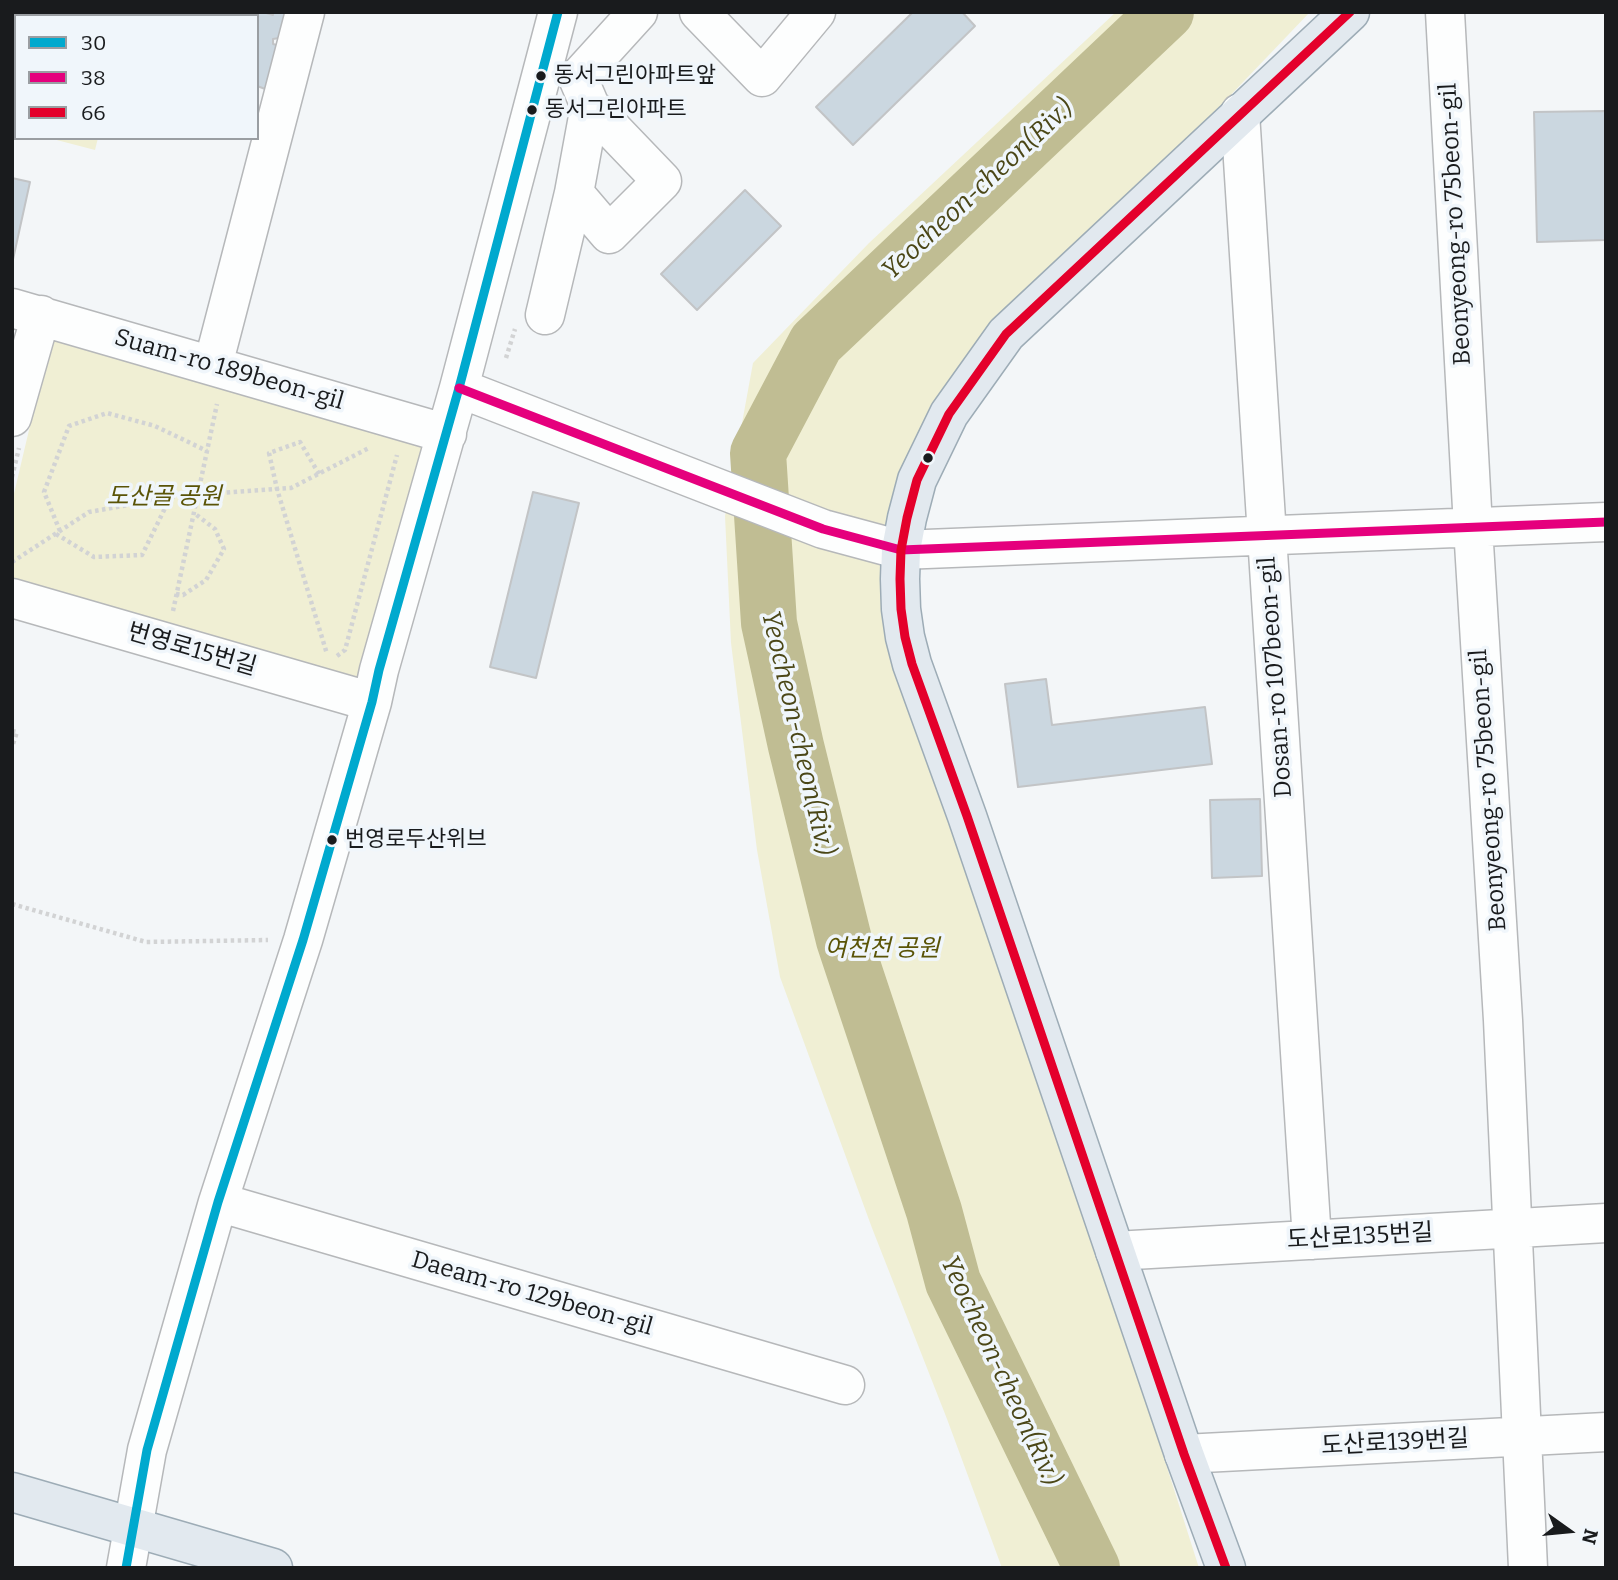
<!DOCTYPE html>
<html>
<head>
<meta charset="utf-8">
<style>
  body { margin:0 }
  #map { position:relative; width:1618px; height:1580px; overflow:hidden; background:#f3f6f8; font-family:Bitter,serif }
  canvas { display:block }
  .frame { position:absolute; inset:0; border:14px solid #191b1d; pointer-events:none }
  .legend { position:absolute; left:14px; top:14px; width:245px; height:126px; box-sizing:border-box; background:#f0f6fb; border:2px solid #9a9ea2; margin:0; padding:9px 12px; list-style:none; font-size:21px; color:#191b1d }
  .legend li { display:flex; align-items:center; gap:14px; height:35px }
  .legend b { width:35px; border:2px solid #9a9ea2 }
  .north { position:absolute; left:1534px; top:1496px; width:70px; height:70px; -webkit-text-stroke:5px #f0f6fb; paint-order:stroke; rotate:105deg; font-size:19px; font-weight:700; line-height:28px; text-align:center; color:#191b1d }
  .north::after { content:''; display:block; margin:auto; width:24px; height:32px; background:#191b1d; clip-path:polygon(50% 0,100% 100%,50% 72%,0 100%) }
</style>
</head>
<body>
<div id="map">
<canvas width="1618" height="1580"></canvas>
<div class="frame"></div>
<ul class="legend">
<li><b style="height:9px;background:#00a9ce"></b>30</li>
<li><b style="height:9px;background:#e5007d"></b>38</li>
<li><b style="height:9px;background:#e4002b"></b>66</li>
</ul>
<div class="north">N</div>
</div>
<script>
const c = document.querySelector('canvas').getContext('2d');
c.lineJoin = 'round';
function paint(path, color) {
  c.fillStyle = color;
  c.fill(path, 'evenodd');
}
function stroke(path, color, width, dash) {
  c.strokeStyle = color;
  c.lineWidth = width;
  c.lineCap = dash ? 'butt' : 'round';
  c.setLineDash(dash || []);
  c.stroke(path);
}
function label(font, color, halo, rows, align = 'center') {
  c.font = font + ' Bitter,"Noto Sans KR",serif';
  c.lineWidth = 7;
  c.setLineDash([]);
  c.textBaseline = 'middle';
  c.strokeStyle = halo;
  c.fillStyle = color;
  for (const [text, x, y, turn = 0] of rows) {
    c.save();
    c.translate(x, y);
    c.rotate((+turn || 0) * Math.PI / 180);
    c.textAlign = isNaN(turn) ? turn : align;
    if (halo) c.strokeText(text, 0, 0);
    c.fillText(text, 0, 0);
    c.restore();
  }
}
const green = new Path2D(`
  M12,12H215L214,16H16V130L12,129Z
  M1116,12H1310L1095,237L925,427L889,593L1199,1568H1002L947,1419L872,1228L780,977L757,850L731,643L725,516L753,363L869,243Z
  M49,138H98L95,150Z
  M55,320L447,434L372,702L12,598V502Z`);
const river = new Path2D(`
  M1092,1568L953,1282L934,1211L844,940L796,746L769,623L758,453L816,343L1166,12`);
const building = new Path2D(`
  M244,12H263L273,15V12H289L279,38L273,39V44L280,46L268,90L257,86V16H243Z
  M913,12H962L975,26L853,145L816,107Z
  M1606,111V240L1537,242L1534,112Z
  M12,178L30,182L12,264Z
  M745,190L781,226L697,310L661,274Z
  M533,492L579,503L536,678L490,667Z
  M1046,679L1052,725L1205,707L1212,764L1018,787L1005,684Z
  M1260,799L1262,876L1212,878L1210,800Z`);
const path = new Path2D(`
  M194,12L196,16
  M506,358L515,329
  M319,474L300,442L269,453L277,489L327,654
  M12,477L19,448
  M60,531L44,492L69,426L107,413L155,426L207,451
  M56,534L94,557L142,555L170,498
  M12,562L89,512L179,496L291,488L369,448
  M176,594L183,595L206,580L224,549L215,529L194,513
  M173,611L217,404
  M337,656L345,650L397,455
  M12,731L17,732L12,747
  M12,904L146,942L268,940`);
const minor = new Path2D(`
  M699,12L762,77L816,12
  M1445,12L1473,527L1503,1020L1528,1568
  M1240,113L1312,1240
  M574,193L590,106
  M12,308L447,434
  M545,315L574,193L609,234L662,181L590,106L578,78L638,12
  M213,365L305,12
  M459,388L823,529L901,550L1606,522
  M12,417L41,315
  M12,598L372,702
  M218,1202L845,1385
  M1115,1251L1606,1223
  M1184,1454L1606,1432
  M126,1568L147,1450L218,1202L303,940L372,702L379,670L459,388L558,12`);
const major = new Path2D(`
  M12,1492L273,1568
  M1226,1568L1184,1454L967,816L912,664L905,637L901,609L900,579L901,550L907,518L917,480L949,414L1006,334L1350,12`);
const bus1 = new Path2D(`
  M126,1568L147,1450L218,1202L303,940L372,702L379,670L459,388L558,12`);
const bus2 = new Path2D(`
  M459,388L823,529L901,550L1606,522`);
const bus3 = new Path2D(`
  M1226,1568L1184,1454L967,816L912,664L905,637L901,609L900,579L901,550L907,518L917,480L949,414L1006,334L1350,12`);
const markers = [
  [541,76,6,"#191b1d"],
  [532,110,6,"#191b1d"],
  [928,458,6,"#191b1d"],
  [332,840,6,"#191b1d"]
];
const busNames = [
  ["동서그린아파트앞",554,76],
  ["동서그린아파트",545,110],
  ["번영로두산위브",345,840]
];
const streetNames = [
  ["Beonyeong-ro 75beon-gil",1456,224,-93],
  ["Suam-ro 189beon-gil",229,370,16],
  ["번영로15번길",192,650,16],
  ["Dosan-ro 107beon-gil",1276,677,-94],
  ["Beonyeong-ro 75beon-gil",1489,790,-94],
  ["도산로135번길",1360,1237,-3],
  ["Daeam-ro 129beon-gil",532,1294,16],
  ["도산로139번길",1395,1443,-3]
];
const parkNames = [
  ["도산골 공원",164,497],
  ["여천천 공원",882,949]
];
const waterNames = [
  ["Yeocheon-cheon(Riv.)",978,190,-43],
  ["Yeocheon-cheon(Riv.)",797,733,77],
  ["Yeocheon-cheon(Riv.)",1000,1371,65]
];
paint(green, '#f0efd4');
stroke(river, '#c0bd93', 56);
paint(building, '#cbd7e0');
stroke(building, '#c2c4c6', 2);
stroke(minor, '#b6b8ba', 41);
stroke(major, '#9dacb6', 41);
stroke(path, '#d2d3d4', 4.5, [3.5, 3.5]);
stroke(minor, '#fdfefe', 38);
stroke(major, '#e2e9ef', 38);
stroke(bus1, '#00a9ce', 9);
stroke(bus2, '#e5007d', 9);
stroke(bus3, '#e4002b', 9);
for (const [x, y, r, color] of markers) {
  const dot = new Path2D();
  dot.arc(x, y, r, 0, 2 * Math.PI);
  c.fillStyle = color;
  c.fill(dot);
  stroke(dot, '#f0f6fb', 2.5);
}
label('22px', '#191b1d', '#f0f6fb', busNames, 'left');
label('24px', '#191b1d', '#f0f6fb', streetNames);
label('italic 24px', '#5a5407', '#f0f6fb', parkNames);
label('italic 26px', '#4b4717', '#f0f6fb', waterNames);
</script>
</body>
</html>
